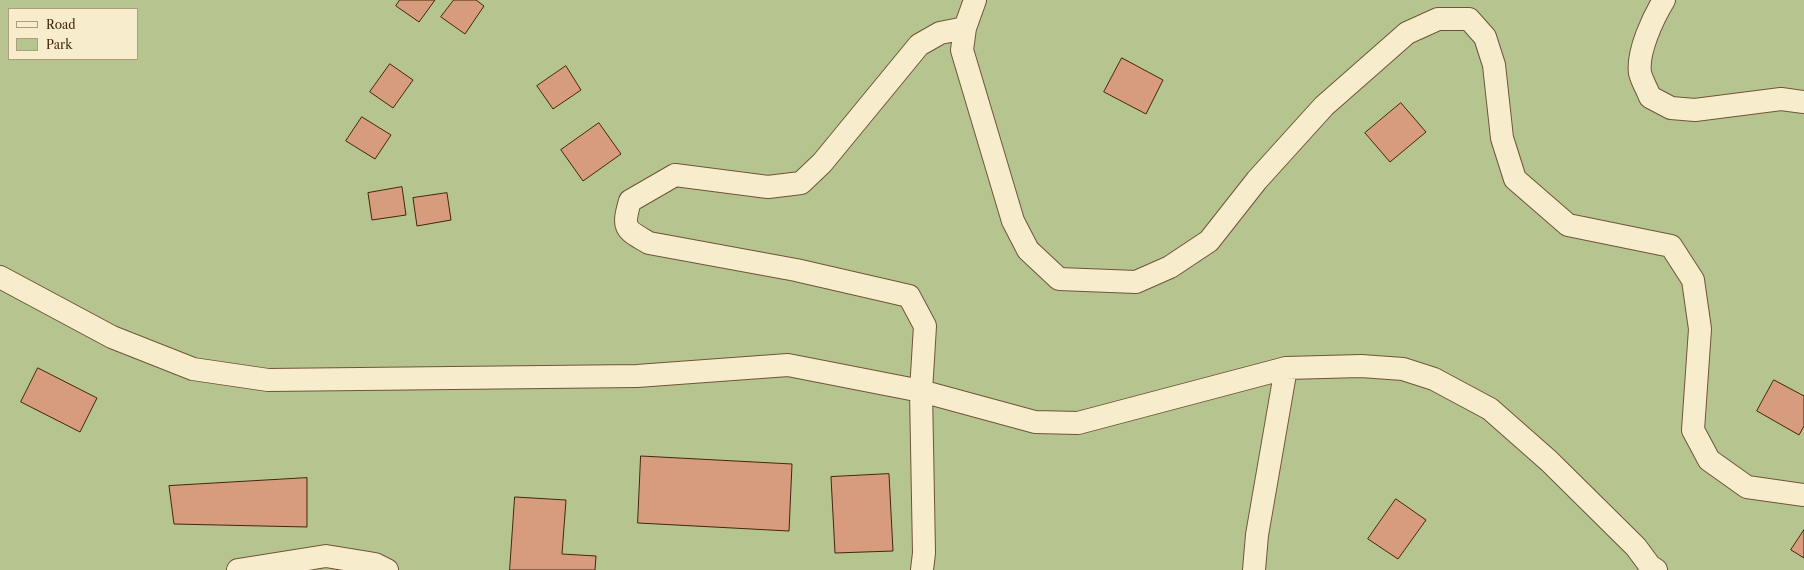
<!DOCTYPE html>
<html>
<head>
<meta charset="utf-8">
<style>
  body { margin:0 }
  #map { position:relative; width:1804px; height:570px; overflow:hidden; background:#f2e3b1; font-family:"Libre Caslon Text",serif }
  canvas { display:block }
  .legend { position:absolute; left:8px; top:8px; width:130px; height:52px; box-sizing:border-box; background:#f7edcc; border:1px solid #b09d80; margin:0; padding:5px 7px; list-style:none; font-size:12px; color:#45250f }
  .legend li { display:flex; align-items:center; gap:8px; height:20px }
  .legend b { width:20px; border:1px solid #b09d80 }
</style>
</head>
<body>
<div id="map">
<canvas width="1804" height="570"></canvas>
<ul class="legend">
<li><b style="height:5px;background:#f7edcc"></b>Road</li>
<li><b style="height:11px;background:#b6c58f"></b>Park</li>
</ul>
</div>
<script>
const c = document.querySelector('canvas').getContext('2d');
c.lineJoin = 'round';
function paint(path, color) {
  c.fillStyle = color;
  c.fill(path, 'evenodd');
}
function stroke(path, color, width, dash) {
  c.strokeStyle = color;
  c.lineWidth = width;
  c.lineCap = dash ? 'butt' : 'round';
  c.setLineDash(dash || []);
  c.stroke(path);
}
const green = new Path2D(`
  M0,0H1804V570H0ZM9,9H137V59H9Z`);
const building = new Path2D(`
  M400,0H435L419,22L396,6Z
  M454,0H476L484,6L465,34L441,17Z
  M1122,58L1163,80L1146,114L1104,92Z
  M390,64L413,80L393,108L370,92Z
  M566,66L581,90L553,109L537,86Z
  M1401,103L1426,132L1390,162L1365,133Z
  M362,117L391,135L375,159L346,141Z
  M599,123L621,154L583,181L561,150Z
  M402,187L406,215L372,220L368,193Z
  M447,193L451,220L417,226L413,198Z
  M38,368L97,398L80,432L21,402Z
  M1774,380L1804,396V426L1799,435L1757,411Z
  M641,456L792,464L789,531L638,523Z
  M889,474L893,551L835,553L831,477Z
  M307,478V527L174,524L169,486Z
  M515,497L566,500L562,554L596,556L595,570H510Z
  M1396,499L1426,520L1398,559L1368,539Z
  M1804,530V558L1791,550Z`);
const minor = new Path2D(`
  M975,0L965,28L962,50L1013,221L1028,250L1059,279L1136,282L1170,267L1209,241L1257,180L1324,106L1407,33L1438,19H1469L1485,37L1494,65L1502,138L1515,179L1568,225L1671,246L1693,280L1700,329L1693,430L1709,460L1747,487L1804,495
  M1664,0C1653,18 1637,52 1640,73C1642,81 1647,89 1650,97L1671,108L1695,110L1781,99L1804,102
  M0,277L112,337L193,369L268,380L637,376L788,365L921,391L1035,422L1078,423L1286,368L1361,366L1403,369L1434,379L1490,409L1549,461L1636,547L1650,566L1656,570
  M238,570L326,556L375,564L387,570
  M922,570L924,553L921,391L925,326L909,296L796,270L649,243C625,229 622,229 630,201L675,175L768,187L801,183L822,163L919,45L940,33L965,28
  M1254,570L1257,535L1286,368`);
paint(green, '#b6c58f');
paint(building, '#d69c7d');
stroke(building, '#45250f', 1);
stroke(minor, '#705438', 24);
stroke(minor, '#f7edcc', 22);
</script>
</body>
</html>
